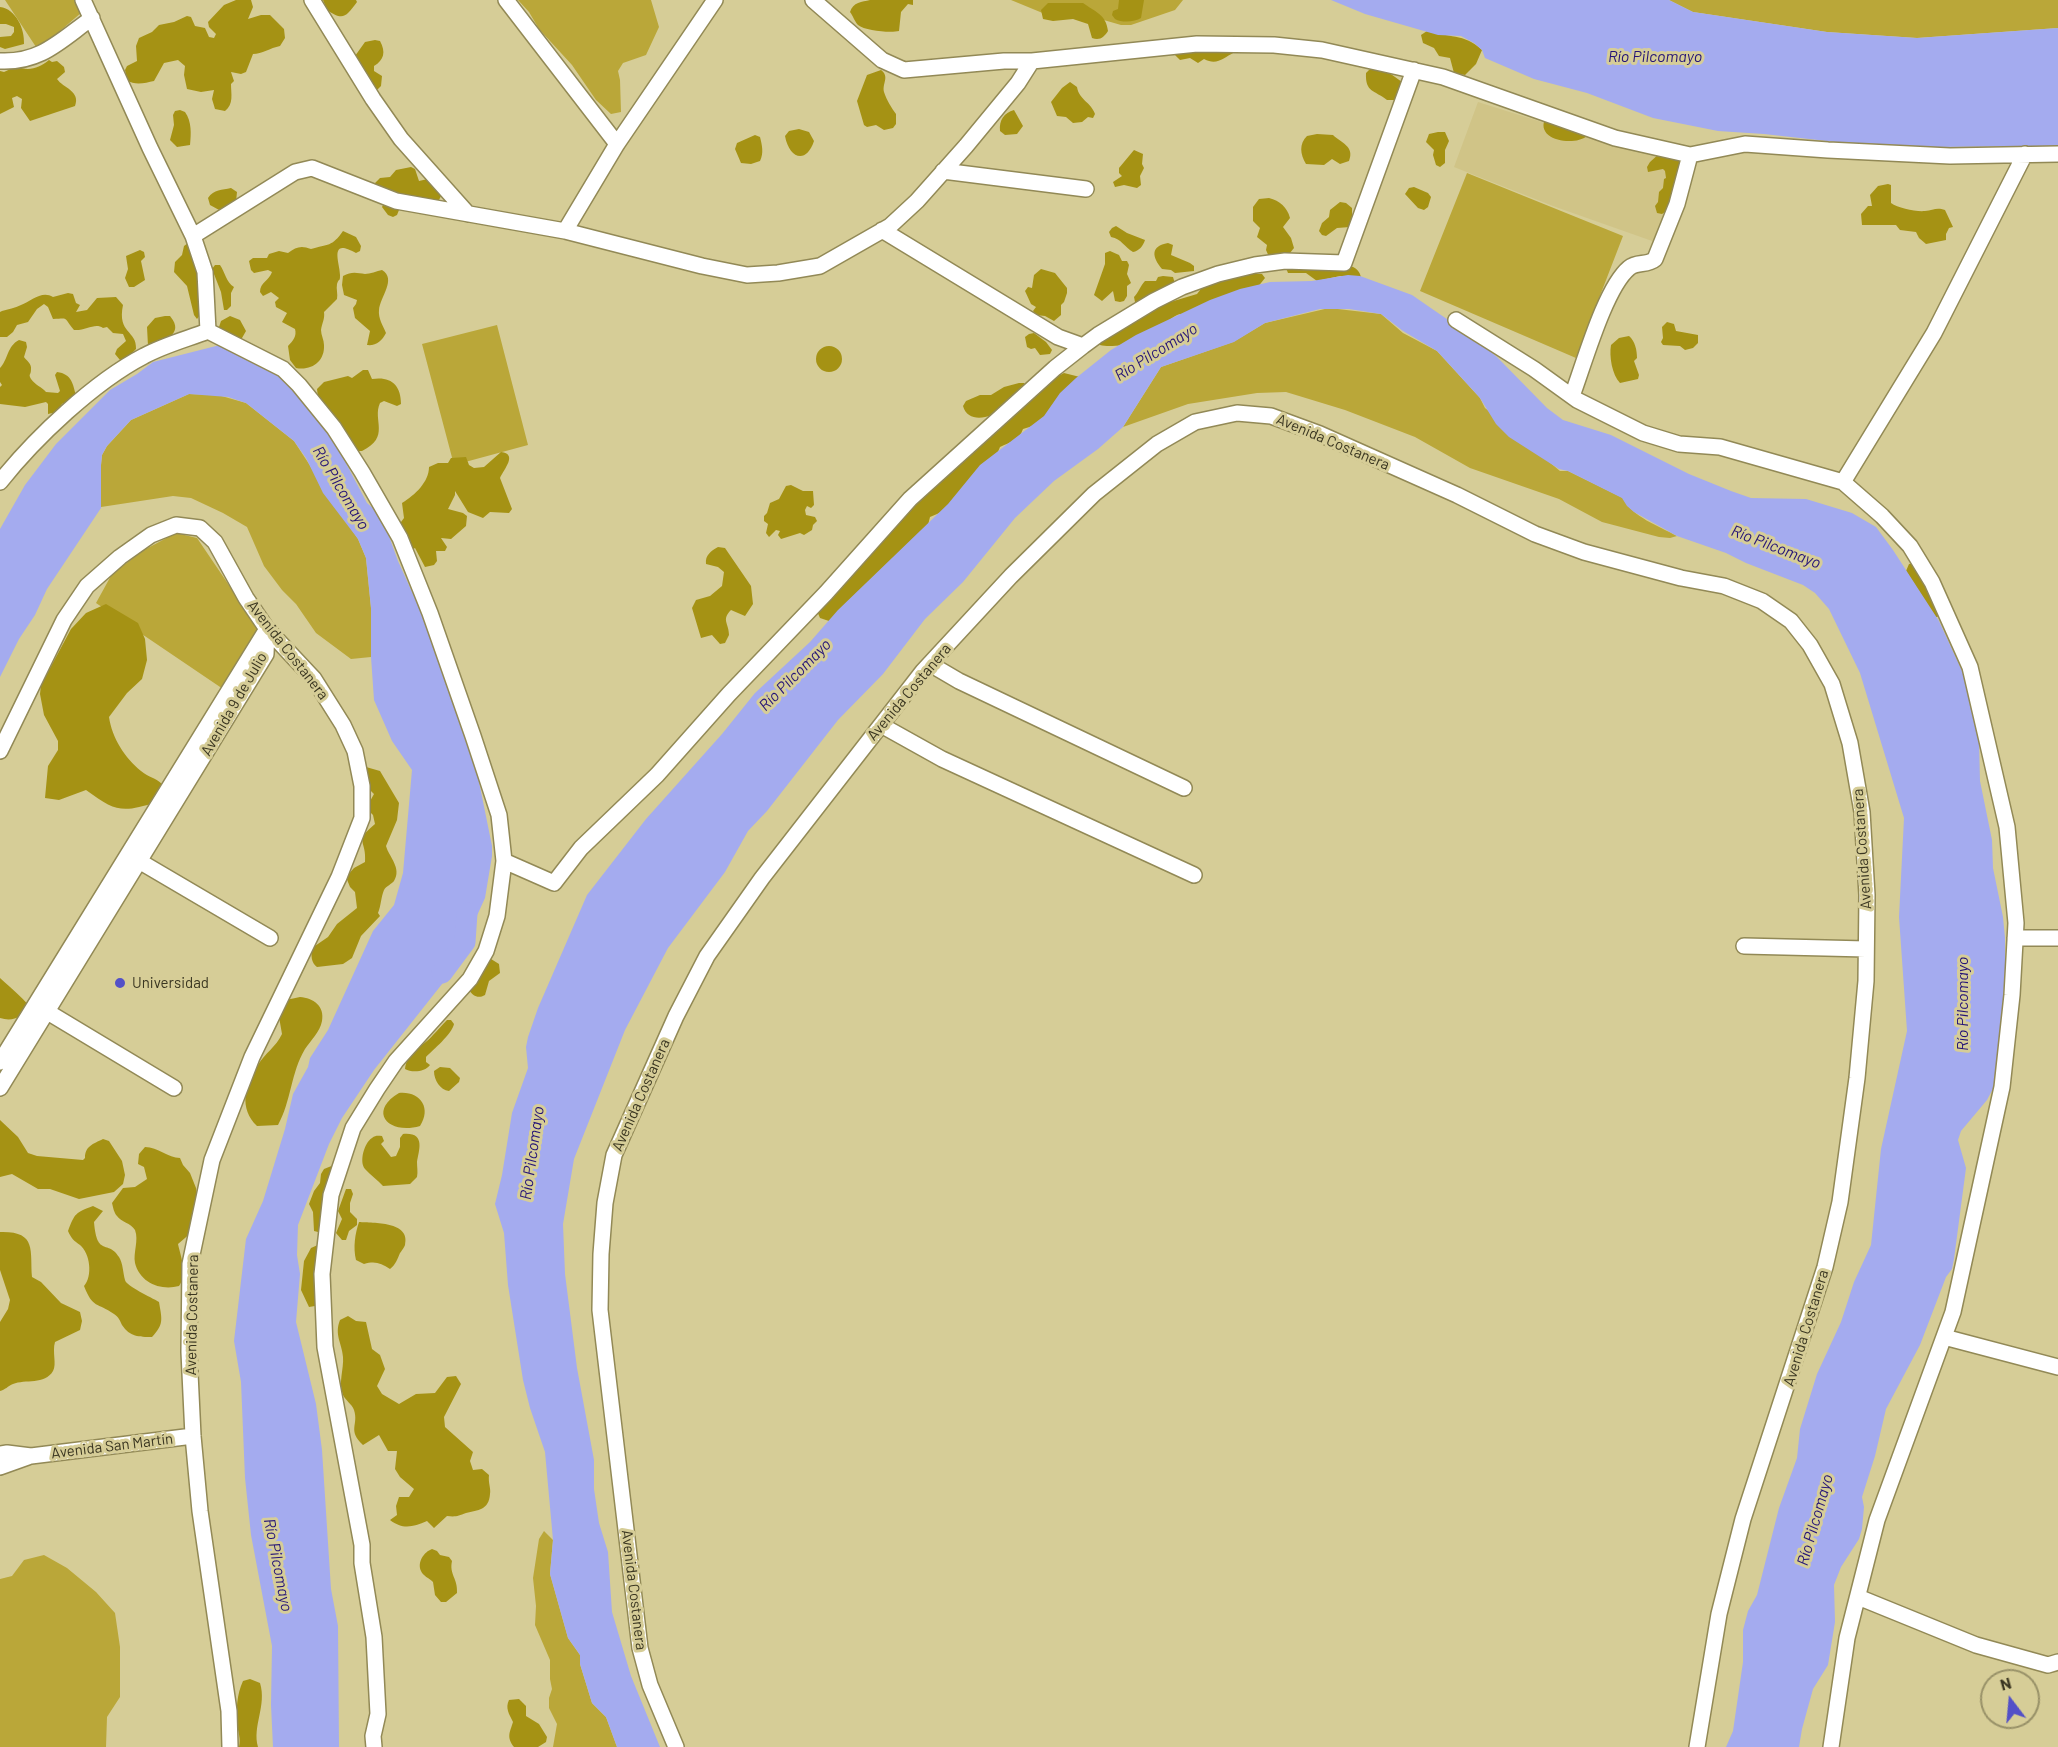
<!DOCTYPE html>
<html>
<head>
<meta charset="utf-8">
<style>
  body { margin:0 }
  #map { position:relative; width:2058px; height:1747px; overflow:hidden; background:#d6cd97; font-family:Barlow,sans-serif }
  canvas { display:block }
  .north { position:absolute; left:1980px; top:1669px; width:60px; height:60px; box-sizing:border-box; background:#d6cd97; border:2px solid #989168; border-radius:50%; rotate:344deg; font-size:16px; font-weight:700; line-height:24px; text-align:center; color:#3a3621 }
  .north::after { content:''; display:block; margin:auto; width:21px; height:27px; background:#5350c7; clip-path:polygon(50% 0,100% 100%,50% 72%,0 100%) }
</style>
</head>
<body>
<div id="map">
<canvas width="2058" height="1747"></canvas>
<div class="north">N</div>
</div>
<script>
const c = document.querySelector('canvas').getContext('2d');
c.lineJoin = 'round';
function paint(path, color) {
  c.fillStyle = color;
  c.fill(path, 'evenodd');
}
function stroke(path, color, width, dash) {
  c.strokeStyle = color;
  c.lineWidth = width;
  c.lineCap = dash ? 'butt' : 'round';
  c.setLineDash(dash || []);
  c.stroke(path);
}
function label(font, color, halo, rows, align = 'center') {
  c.font = font + ' Barlow,sans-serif';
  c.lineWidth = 6;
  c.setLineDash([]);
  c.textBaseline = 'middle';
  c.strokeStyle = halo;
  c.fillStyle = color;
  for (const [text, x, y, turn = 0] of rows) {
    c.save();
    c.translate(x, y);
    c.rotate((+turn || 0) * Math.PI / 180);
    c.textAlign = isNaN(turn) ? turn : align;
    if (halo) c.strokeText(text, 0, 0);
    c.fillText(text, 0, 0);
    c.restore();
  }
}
const built = new Path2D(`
  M1478,102L1614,145L1683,162L1674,199L1655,242L1553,206L1454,167Z`);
const green = new Path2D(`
  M5,0H87L89,6L38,50Z
  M518,0H651L659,27L646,55L623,63L618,71L620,80L621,112L611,114L596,100L572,65L539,29L529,12Z
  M1011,0H1183L1175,10L1131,25H1121L1083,14H1045Z
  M1669,0H2058V28L1917,38L1827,32L1693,12Z
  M1467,173L1623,236L1576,358L1420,291Z
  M1329,308L1381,314L1403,333L1437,351L1480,398L1485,408L1560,471H1568L1623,498C1632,517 1659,526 1677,536L1670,538L1659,537L1602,522L1559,499L1470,468L1415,437L1345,410L1286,392L1257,393L1188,404L1123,427L1161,367L1233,342L1265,323Z
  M497,325L528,445L454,465L422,344Z
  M189,394L218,395L246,403L294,441L358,539L366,558L371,608V657L351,659L316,633L296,604L282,590L264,566L247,527L223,513L191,498L173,496L101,507V465L102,455L107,446L131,420Z
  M176,533L197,538L260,631L226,691L96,603L112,574L144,550Z
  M544,1531L553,1540L550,1574L568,1638L580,1655V1664L592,1703L606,1717L617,1747H553L557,1724L549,1708V1698L552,1689L550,1679V1660L535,1625L536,1606L533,1578L539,1539Z
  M44,1555L67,1568L96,1592L115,1613L120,1647V1697L107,1717L106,1747H0V1579L12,1576L24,1560Z`);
const forest = new Path2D(`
  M236,0H251L253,7L248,19L261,15H270L284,29L285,38L280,46C270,48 262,54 253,54L246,72L241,74L231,72L234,81L231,84C231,94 234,104 225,111L215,109L212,99L214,90L201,92L187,89L184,75L185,66L178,60L164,63L154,81C145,83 135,86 127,80L125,70L127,66L137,61L136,46L139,38L152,32L159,25L174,22L187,16L191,17L195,26L205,28L209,37L214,38L216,34L209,27L208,22L224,5Z
  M323,0H356L357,2C346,17 343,21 327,10Z
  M870,0H913V5L908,4L901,12L899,31C891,33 865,31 858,25C855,22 853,16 850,12C853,2 862,2 870,0Z
  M1119,0H1144L1141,18C1135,22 1122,23 1115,19L1112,15L1113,11L1118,9Z
  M1048,3H1083C1095,12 1106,14 1108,31C1104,37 1100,41 1092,38L1088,24L1073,19L1053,21L1043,19L1041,10Z
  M0,7C16,9 25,29 24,44L5,49L0,47V37L11,36L14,32V27L6,24H0Z
  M1427,31C1448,38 1464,33 1482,50L1476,64L1465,75L1454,73L1450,58L1439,56L1434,48L1423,43L1421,35Z
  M375,40L380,41C386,52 384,60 374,66V71L382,76L381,86L378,89L368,92L355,56L365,42Z
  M1151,47L1235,52C1223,58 1217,66 1204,59L1198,63L1190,58L1180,60L1173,53Z
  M49,60L52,62L57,61L64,67L65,72L57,79C63,88 81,91 75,106L30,121L21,108L22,99L17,96L12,98L14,107L0,114V71L4,72L17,66C28,72 39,68 49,60Z
  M1379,68L1388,72L1402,82L1401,100H1387C1375,90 1365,93 1366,73L1369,70Z
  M881,70C890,77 882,83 884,92C887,101 891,107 896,114V124L893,128L884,130L876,125L867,127L864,125L857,101L867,75Z
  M1070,82L1077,87C1079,100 1091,102 1095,114L1093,118L1088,117L1082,122L1073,123L1066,117L1057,116L1051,102L1062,88Z
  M180,110L185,112C192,122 191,134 190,145L177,147L170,140L174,125L173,115L175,111Z
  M1014,110L1023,126L1017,134L1005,135L1000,131C999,120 1004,113 1014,110Z
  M1546,117L1587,136C1574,147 1533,140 1546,117Z
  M799,129L809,132L814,141C806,165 789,158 785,136L789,131Z
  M1438,132H1445L1449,141L1445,150V163L1440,167L1436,165L1433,155L1434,150L1426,142L1429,134Z
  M1317,134L1333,135C1341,143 1355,146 1349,161L1340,164L1332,159L1324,165L1306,164C1300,154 1299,144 1307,136Z
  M755,135L760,137C762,145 764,153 760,161L751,164L741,163L735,149L737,143Z
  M1134,150L1143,154L1142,164L1144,168L1140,176L1141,185L1137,188L1124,185L1115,187L1113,182L1122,176L1119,173V168Z
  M1660,153L1678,156L1682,166L1675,193L1669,200L1668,210L1662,214L1657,213L1655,206L1658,202L1659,192L1663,188L1664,179L1666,178L1665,171L1663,169L1648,172L1647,167L1650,162Z
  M411,167L415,169L419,181L432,178L442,194L438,202L401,205L397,215L393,217L388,215L382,207L384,203L373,189L374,184L380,178L390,177L396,170Z
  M1888,184L1891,185V203C1898,208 1916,212 1925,211C1933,210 1937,207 1945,210L1953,227L1949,228L1946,234V240L1926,244L1919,238L1916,232L1900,230L1896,225H1862L1861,214L1868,206H1872L1870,195L1878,186Z
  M1414,187L1428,193L1431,197L1428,207L1424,210L1418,208L1405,194L1409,188Z
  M231,188L237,192L236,202L221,211L210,205L208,198C214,189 222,190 231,188Z
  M1269,198C1280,201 1287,207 1290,218L1283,227L1291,238L1294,248L1285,259H1270L1266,250L1267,245L1257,237L1260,228L1253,221V207L1259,199Z
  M1340,202L1346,203L1352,208V222L1350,227L1337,228L1326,236L1322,235L1319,231L1322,223L1329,217L1330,210Z
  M1116,226L1127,233L1145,240C1143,246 1139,251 1133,252C1124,247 1122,239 1111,237L1109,232L1112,228Z
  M343,231L356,237L361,246L360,251L356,253C328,237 340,263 340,275C340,283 339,277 337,284C336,289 338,294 337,299L324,312C325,319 322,323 321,330C321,335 324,340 324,345C325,361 312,371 296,368L290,360L288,346C293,341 297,336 295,329L282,322L287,313L276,307L275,302L279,298L271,292L263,296L260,292C260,282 269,281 272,272L268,270L254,273L251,270L249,261L253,258H267L269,254L279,251L288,253C296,247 301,245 311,249C328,244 332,247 343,231Z
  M197,241L200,315L197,319L194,315L187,286L174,272L175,262L182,255L184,246L188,243Z
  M1168,243L1173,245L1171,255L1190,263L1194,266V271L1175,273L1171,270L1162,269C1152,257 1150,246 1168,243Z
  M140,250L144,252L145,257L141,261L145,280L134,287H129L125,278L128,269L126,256Z
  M1110,251L1119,255L1122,261H1127L1129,265L1127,274L1131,283L1127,286V296L1124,301L1120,302L1115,301L1113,291L1102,301L1094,295L1105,264V253Z
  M215,265H220C225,272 226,282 234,287L231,293V306L227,310H224L221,292L212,269Z
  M1341,265C1351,266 1358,266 1361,277L1340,276L1317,281L1306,273H1288L1286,268Z
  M1041,269L1055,273L1067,288V293L1064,302L1061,305V315L1054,321L1045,316L1036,315L1033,311L1036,307L1031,304L1025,291L1028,287L1032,288L1034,275Z
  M382,270C397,279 380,297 379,310C378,318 383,326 386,333C382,341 376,346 367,345L370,331L355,318L353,308L356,304L357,300L344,295L342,285L343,276C352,271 357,273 365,274C370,274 377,271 382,270Z
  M1238,274H1262L1265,278L1257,288L1183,317L1180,314C1167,318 1168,326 1159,332C1145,341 1115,349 1100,345L1099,343L1131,322L1139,320L1167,303L1197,294L1204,285Z
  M1163,276L1173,277L1176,287L1136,307L1134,297C1139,292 1140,286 1145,281H1156L1158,277Z
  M68,293L73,294L76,303L80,305L76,312L87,310L97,298L116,297L123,305C117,334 137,330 136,349L127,358L120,360L115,354L117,349L126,341L123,334L113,333L107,327L103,328C95,322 86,331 74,330C63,317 70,318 53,319L48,307L44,304L37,309L28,322L17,325L13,332L7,337H0V312L2,311C8,309 15,308 21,305C31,301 42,290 53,297Z
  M165,316H170C186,335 162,341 148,346L147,327L155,318Z
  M230,316L240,320L246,331L242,338L238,340L218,330L221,321Z
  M1667,322L1674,324L1676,331L1698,335V343L1693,348L1685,350L1680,346L1663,345L1661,342L1663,338L1662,327Z
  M1034,333L1046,342L1052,350L1050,354L1040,355L1035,348L1031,349L1027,347L1025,337L1029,334Z
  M1629,336C1635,341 1637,350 1637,358L1634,361L1639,375L1638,379L1620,383C1612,375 1609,356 1611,345L1619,338Z
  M19,340L26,342L27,347L24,357C26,360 32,364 31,369C31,376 28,373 31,379C35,385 42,387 46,392L58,393L60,391L55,375L57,372C72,374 73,384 76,396L62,404L57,412L48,414V404L46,402L25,407L0,404V387L2,385L0,382V368C8,360 7,346 19,340Z
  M816 359a13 13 0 1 1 26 0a13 13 0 1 1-26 0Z
  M363,370H368L372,379C391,376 401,385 401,404L397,406L384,401L380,403C372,420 391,437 362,451H357C354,447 353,442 349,438C338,425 318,408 317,389L324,382L348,376L352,378Z
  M1064,373L1080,377L1039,424L1023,429C1019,441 1010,442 1000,447L995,459L944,511L930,517L927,529L829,621L820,618L817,611L886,534L892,530L896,518L917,504L918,497L1025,402L1044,389L1049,381Z
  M1019,383H1024L1027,387C1019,394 1011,403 1002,409C991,418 968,424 963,406L966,401L980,395H991L1004,387Z
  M501,452C518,454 504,469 500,478L512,509L509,513L490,512L483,518L468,512L455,491V495L448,509L463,513L467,516L466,526L451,539L441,538L447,547L445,551H436L437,561L434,565L425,567L415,548L410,551L398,526L404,518L402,503C415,495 429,482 429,467L438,463H448L451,458L466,457L469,465L474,468L484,467Z
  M791,485L803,491H813L814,505L811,508L807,506L805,510L806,515L815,517L817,521L813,525L812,530L804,535L800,533L781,539L778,535L780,531L776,530L769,537L766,533L768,524L764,521V516L767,513L770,503L779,499L786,486Z
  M718,547L725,548L751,586L753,604L745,616L731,610C721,620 729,623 729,635L725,643L720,644L712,635L701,638L692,608L696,600L710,596L722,586L724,572L718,567L706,564C705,555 711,551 718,547Z
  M1918,562L1939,616L1937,617H1935L1906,571L1909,564Z
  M106,604L138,623L145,639L147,660L142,679L127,693L109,717C112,738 125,758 141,771C148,777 156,778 162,784V793L157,802C122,813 116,812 86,790L59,800L45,798L48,766L58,750V741L44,715L40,694L41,685L71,629L86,613Z
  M366,767L380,771L399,803L397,820L386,846C389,857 402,868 394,881C392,884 386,886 384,890C381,897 381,906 378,913L380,916L361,936L352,958L343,964L317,967C311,963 311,955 312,948L328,937L337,924L357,908L355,892L350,887L346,877L354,868L365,862C367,840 353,842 375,824L373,815L369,811V803L374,794L368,788L364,768Z
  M491,959L499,964L500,973L489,981L485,995C478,999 473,996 469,990L486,960Z
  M0,978C11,988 21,996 30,1007C22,1017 13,1022 0,1018Z
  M300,997C313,998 325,1006 322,1021C320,1032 311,1040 305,1049C291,1072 291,1102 278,1125L257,1126C239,1109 244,1084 258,1065C265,1053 276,1047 282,1034L279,1017L286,1000Z
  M447,1020H451L454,1024C452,1034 433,1050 426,1057V1062L430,1065C425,1072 412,1073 405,1069C407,1052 424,1046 433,1035C438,1030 442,1025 447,1020Z
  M440,1067L450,1068L460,1078L459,1082L449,1091C440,1090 434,1080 434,1071Z
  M399,1093C420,1091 432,1108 420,1126C389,1135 367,1112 399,1093Z
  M0,1120L18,1137L28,1153L37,1156L83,1160L85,1158C85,1146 93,1144 103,1139L109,1141L122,1161L125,1175L123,1184L114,1192L79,1199L50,1189H38L12,1174L0,1177Z
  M403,1134C426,1132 419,1150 417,1162C417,1167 418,1172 417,1177L410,1184L383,1186C378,1180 370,1175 365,1169C359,1162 364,1143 372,1138C376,1135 378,1136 382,1136L384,1141L381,1144L391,1157L396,1156L400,1147V1138Z
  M145,1147C158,1147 168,1158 180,1158L183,1165L190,1173L196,1188L198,1201L192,1232L178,1244C181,1258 188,1274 179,1286C161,1291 140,1283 135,1263C133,1253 139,1240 135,1230C131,1223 121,1222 117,1216C114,1213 113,1207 112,1203L123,1188L135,1187L147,1179L144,1167L138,1164L139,1154Z
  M334,1165L326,1228L318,1232L314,1231L313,1212L309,1204L314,1191L320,1183L321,1174L324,1169Z
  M346,1189H351L353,1194L350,1203V1212L357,1219V1225L349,1231L346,1240H342L336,1233L342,1219L338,1211Z
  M93,1206L103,1211L94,1222C97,1258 108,1239 119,1257C123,1263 123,1273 125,1280C126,1286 151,1297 159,1302C162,1320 164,1324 152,1337C139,1337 130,1337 122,1325C120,1321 119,1317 114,1314C97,1302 93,1309 84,1286C93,1276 90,1253 80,1245C74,1241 71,1238 68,1231C75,1213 75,1213 93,1206Z
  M359,1222C373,1223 411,1221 405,1245C405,1246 401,1252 400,1253C397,1260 396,1264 390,1269C381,1263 375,1261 364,1264L356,1260C353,1247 355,1234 359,1222Z
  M0,1232C37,1231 30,1250 32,1277L41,1282L61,1303L80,1312L82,1321L80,1330L55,1342C52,1352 57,1364 53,1371C45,1385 25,1379 13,1384C8,1386 5,1390 0,1391V1322L8,1309L10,1300L0,1270Z
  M320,1244L318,1302L315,1306L309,1307L301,1290L304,1261L311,1248Z
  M348,1316L356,1321L366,1322L372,1349L380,1355L385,1369L377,1386L382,1394L399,1404L416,1394L435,1393L447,1377L456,1376L461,1384L444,1417L445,1427L473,1452L470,1461L473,1470L482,1469L489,1475C488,1483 491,1488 490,1494C489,1510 478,1510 466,1513C458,1516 456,1517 447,1516L434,1528L427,1521C413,1527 403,1530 390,1520L397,1515L396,1506L399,1497H409L414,1489L400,1477L395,1469L397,1451H388L379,1435L363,1445C347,1430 359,1425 354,1410C352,1404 345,1400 343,1395C338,1383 344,1369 343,1357C342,1343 334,1335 340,1320Z
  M432,1549L437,1551L440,1555L449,1557L452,1561C449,1575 458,1578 457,1593L446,1602H441L435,1595L433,1582C429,1578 423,1576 421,1571C417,1562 424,1552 432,1549Z
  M250,1679L260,1683C267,1706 252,1726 258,1747H239C241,1738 238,1732 237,1724C236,1709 237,1694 243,1681Z
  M519,1699L526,1706V1716L539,1724L547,1737L546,1742L538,1747H514C506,1737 510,1732 513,1722C509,1714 505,1708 509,1700Z`);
const water = new Path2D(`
  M1331,0H1669L1693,12L1827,32L1917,38L2058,28V146L1931,147L1836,142L1764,134L1718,131L1653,118L1587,93L1534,79L1485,58L1482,50L1474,43L1461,36L1438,35L1365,14Z
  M1348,275L1360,276L1412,295L1470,335L1497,357L1547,408L1563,420L1611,435L1689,474L1731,491L1751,498L1806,499L1852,513L1876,527L1893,550L1939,621L1963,673L1975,721L1979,741L1980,781L1992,840L1993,868L2003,917L2005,938V1028L1996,1083L1987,1100L1961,1131L1958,1140L1966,1168L1954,1259L1952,1269L1946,1277L1920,1345L1886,1409L1875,1456L1862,1497L1864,1507L1862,1529L1859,1539L1841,1567L1834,1585L1835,1622L1828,1665L1813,1689L1802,1729L1799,1747H1726L1733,1731L1743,1662V1630L1748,1611L1757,1595L1779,1508L1797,1458L1800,1429L1817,1374L1841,1322L1854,1282L1871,1245L1881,1149L1907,1031L1899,917L1904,818L1860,673L1829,609L1815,593L1803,585L1746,563L1726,553L1677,536L1634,512L1627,506L1622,498L1568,471L1559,469L1509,437L1496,424L1480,398L1437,351L1403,331L1381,314L1349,309H1320L1265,323L1234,342L1161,367L1123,427L1098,449L1054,481L1015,518L963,582L925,619L883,674L838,720L767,811L748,831L725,872L668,948L625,1030L574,1159L563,1224L565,1274L577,1368L594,1460V1489L599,1523L608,1552L612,1612L631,1676L660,1747H617L606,1717L592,1703L580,1664V1655L568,1638L550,1574L553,1540L545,1452L530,1408L523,1380L508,1285L504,1233L495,1204L502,1175L512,1113L528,1068L526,1047L528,1037L538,1008L587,895L646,819L722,734L755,693L810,642L838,610L948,504L980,465L1044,416L1060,393L1076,378L1111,350L1136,335L1210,300L1240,289L1270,282L1312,281Z
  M220,345L266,364L288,383L329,431L367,503L374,509L385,525L398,561L432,636L476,767L492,846V856L485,898L465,942L458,951L446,979L374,1070L342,1118L329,1144L298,1225L297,1255L300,1274L296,1322L316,1404L322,1450L331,1589L338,1626L339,1747H273L271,1705L272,1646L251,1535L245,1478L241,1382L234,1341L246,1239L263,1201L285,1129L293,1094L308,1067L310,1058L328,1030L373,931L394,905L403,873L412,770L392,741L374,700L371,657V608L366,558L358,539L323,493L306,458L294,441L246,403L228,397L189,394L131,420L107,446L102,455L101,465V508L47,589L35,615L19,639L0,677V529L25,485L56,444L110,390L137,374L153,362Z`);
const river = new Path2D(`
  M442,973L465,942L467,913`);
const minor = new Path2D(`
  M83,0L150,148L193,236L205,272L208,331
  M312,0L373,99L401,139L468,214
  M506,0L617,144
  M813,0L882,60L904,70L1004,61H1032L1197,44L1274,45L1322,50L1443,77L1615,138L1690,155L1745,144L1828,150L1950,156L2058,154
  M0,61C41,63 61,40 92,18
  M943,171L1086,189
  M882,230L1058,337L1083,346
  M565,231L617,144L715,0
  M193,236L295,172L312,168L396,201L565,231L702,266L747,275L778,273L820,266L890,226L917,201L966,146L1018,83L1032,61
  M1456,320L1534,369L1577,400L1643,433L1679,444L1720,447L1843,482L1882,516L1910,546L1932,582L1970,667L2007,827L2016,923L2012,995L2002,1087L1953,1312L1877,1520L1847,1638L1831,1747
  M1572,396C1584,364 1605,288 1629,268C1637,261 1647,266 1655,259L1677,204L1690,155
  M0,482C35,438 94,382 144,356C164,345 187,339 208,331L283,369L299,385L334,428L362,472L400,538L430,613L473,736L499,815L504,861L497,916L486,951L470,979L396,1061L377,1089L353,1128L331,1195L322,1274L325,1347L362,1545V1563L374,1637L378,1714L373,1736L374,1747
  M1843,482L1934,333L2025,154
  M930,664L959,681L1184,788
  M881,725L942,759L1194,875
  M0,751L64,620L87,586L120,557L151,535L176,525L200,528L215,542L246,598L267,629L314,679L343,725L355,751L362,786V818L339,877L252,1057L212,1160L190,1264L189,1352L193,1436L200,1511L229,1711L230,1747
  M139,861L270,938
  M504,861L554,883L581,848L657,775L729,694L826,593L910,499L1055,368L1083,346L1098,335L1154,301L1182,287L1218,274L1255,265L1285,261L1344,263L1414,70
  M2015,938H2058
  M1744,946L1866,949
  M46,1011L174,1088
  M0,1062L267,629
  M0,1088L266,654L267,629
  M1944,1337L2058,1367
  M0,1454L7,1453L31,1456L193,1436
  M0,1467L28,1457
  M1858,1597L1976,1645L2048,1665L2058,1662
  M676,1747L650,1685L640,1648L600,1310L601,1254L605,1203L614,1155L676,1016L707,956L762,878L923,671L1011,576L1094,494L1157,444L1195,422L1237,413L1271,416L1320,434L1457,495L1535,534L1584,552L1681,578L1724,586L1762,601L1791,621L1810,645L1832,684L1850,743L1862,812L1867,895L1866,981L1857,1078L1840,1202L1825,1267L1743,1519L1719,1614L1697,1747`);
const markers = [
  [120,983,6,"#5350c7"]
];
const streetNames = [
  ["Avenida Costanera",1333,442,23],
  ["Avenida Costanera",288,650,52],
  ["Avenida Costanera",909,692,-50],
  ["Avenida 9 de Julio",234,704,-60],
  ["Avenida Costanera",1862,849,-94],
  ["Avenida Costanera",641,1095,-66],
  ["Avenida Costanera",192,1315,-89],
  ["Avenida Costanera",1806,1328,-73],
  ["Avenida San Martín",112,1446,-7],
  ["Avenida Costanera",634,1590,83]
];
const poiNames = [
  ["Universidad",132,983]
];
const waterNames = [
  ["Río Pilcomayo",1655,57],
  ["Río Pilcomayo",1156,352,-32],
  ["Río Pilcomayo",341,488,59],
  ["Río Pilcomayo",1776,547,21],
  ["Río Pilcomayo",795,675,-45],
  ["Río Pilcomayo",1963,1004,-90],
  ["Río Pilcomayo",532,1153,-82],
  ["Río Pilcomayo",1815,1520,-74],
  ["Río Pilcomayo",278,1565,79]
];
paint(built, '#d0c487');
paint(green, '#baa739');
paint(forest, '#a59214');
paint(water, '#a4abef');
stroke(river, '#a4abef', 21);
stroke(minor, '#928956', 18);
stroke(minor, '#fff', 15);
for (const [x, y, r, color] of markers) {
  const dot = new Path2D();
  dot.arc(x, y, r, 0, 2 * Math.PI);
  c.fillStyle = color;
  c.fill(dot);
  stroke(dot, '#d6cd97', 2);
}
label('15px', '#3a3621', '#d6cd97', streetNames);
label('15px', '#3a3621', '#d6cd97', poiNames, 'left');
label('italic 16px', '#241377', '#d6cd97', waterNames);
</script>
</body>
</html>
